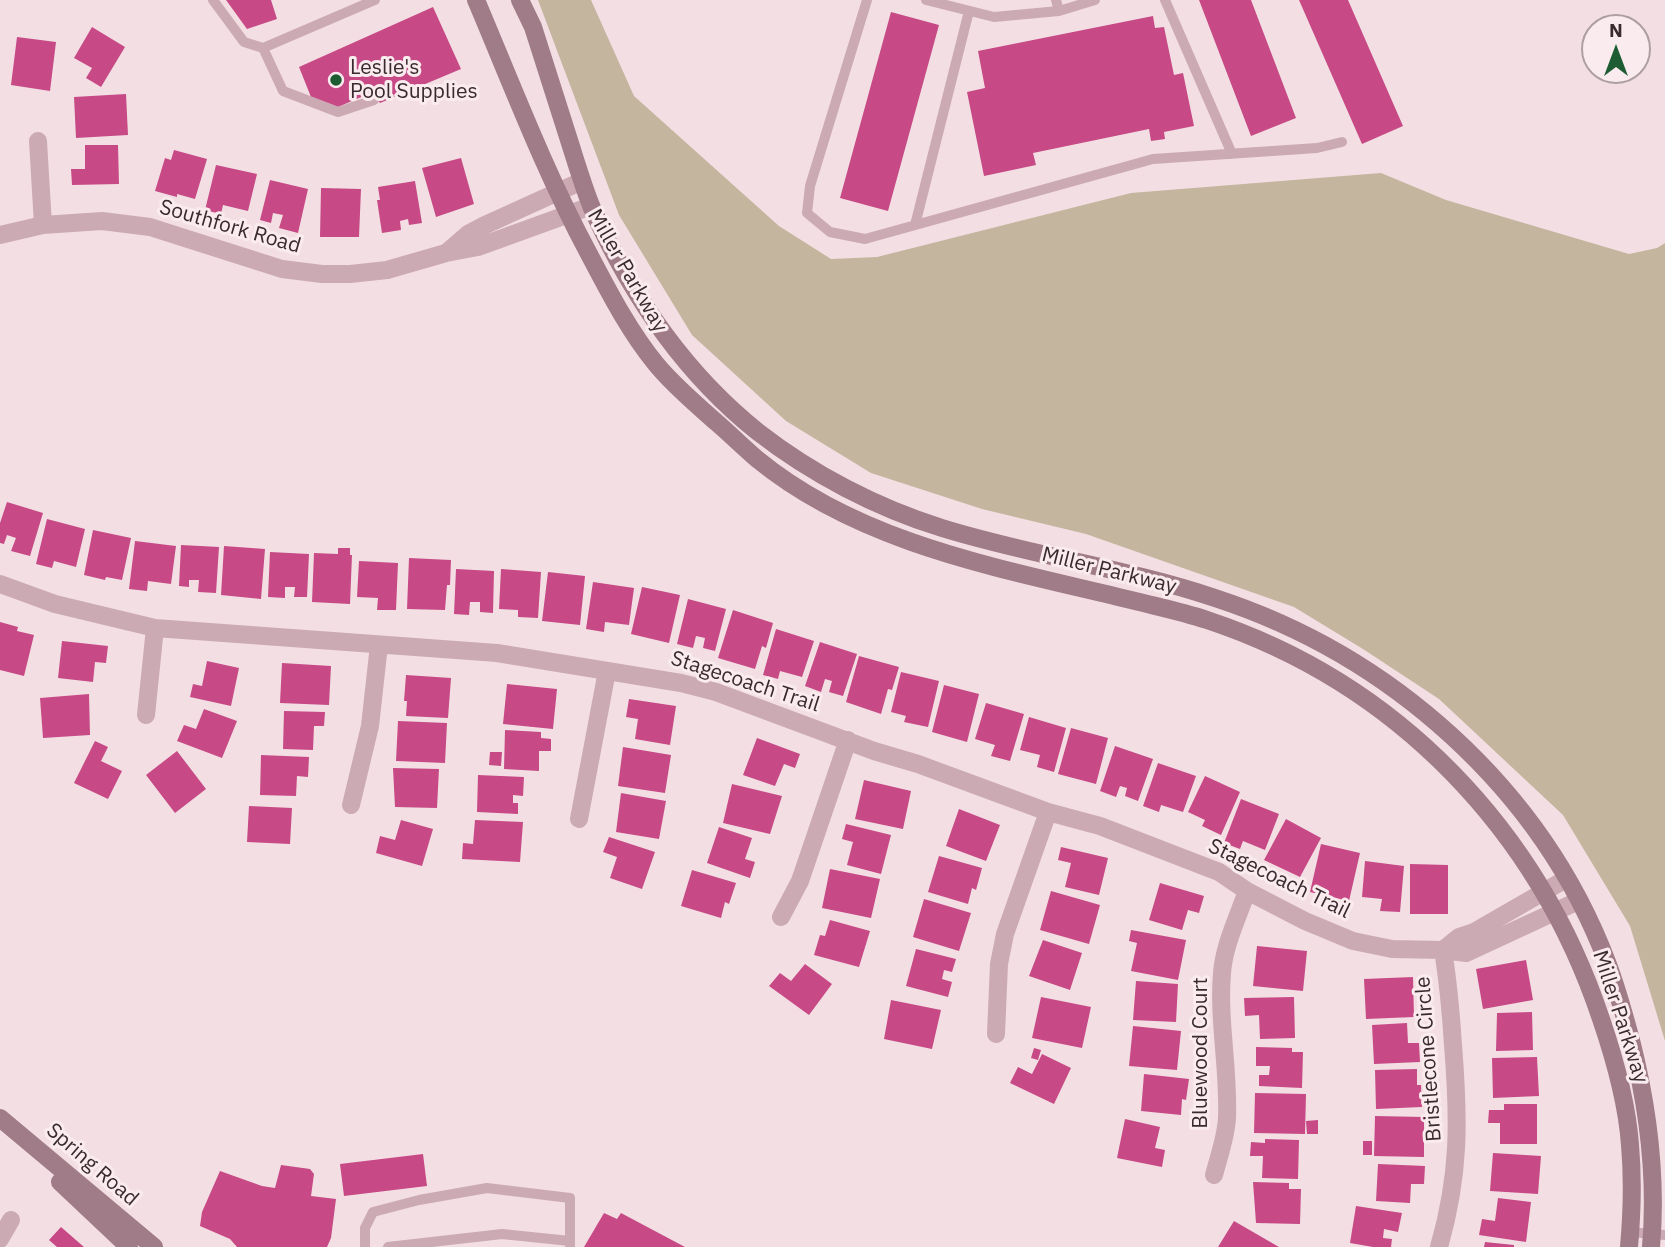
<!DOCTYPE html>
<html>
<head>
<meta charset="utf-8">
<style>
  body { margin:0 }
  #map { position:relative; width:1665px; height:1247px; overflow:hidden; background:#f3dfe3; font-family:"IBM Plex Sans",sans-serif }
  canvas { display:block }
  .north { position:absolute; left:1581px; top:14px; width:70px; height:70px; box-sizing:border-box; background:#faecee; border:2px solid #ad9ea2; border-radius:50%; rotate:0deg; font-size:19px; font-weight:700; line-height:28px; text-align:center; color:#392a30 }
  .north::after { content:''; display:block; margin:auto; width:24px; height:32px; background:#1e5c34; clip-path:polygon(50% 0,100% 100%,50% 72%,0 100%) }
</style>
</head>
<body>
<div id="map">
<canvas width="1665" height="1247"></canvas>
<div class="north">N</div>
</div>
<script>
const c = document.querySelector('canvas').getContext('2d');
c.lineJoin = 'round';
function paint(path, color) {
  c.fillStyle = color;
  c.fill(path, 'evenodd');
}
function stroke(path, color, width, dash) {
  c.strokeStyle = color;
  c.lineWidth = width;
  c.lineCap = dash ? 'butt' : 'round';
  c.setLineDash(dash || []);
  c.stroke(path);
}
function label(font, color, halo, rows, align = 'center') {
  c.font = font + ' "IBM Plex Sans",sans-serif';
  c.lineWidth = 6;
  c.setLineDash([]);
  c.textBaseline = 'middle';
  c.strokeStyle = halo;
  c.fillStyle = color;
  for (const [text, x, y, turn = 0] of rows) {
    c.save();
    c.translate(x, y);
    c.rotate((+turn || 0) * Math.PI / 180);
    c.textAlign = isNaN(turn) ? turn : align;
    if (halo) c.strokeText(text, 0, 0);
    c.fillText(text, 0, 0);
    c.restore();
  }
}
const green = new Path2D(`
  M538,0H591L634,96L779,226L831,259L877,257L1131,193L1381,173L1446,200L1629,254L1657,248L1665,243V1041L1630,926L1563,815L1439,699L1363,649L1294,607L1086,534L982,509L871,473L786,421L692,335L619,215Z`);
const building = new Path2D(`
  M226,0H271L277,19L247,29Z
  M1199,0H1251L1296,118L1251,136Z
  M1299,0H1348L1403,126L1362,144Z
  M433,7L461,69L380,103L373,92L338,107L311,97L299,67Z
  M891,12L939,25L888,211L840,198Z
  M1153,16L1155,28L1164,27L1174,75L1183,73L1194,126L1164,132L1165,139L1151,141L1149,129L1033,153L1036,165L984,176L967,92L985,88L978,51Z
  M92,27L125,47L101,87L86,78L92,68L74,58Z
  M17,37L56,42L50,91L11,85Z
  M126,94L128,135L76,138L74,97Z
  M85,145H118L119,184L72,185L71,169H85Z
  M174,150L207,159L195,199L177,194V197L155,191L165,158L171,160Z
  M461,158L474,204L436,217L422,168Z
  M216,165L257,174L248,211L223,205L221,214L205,210Z
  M270,180L308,189L298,233L279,228L283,215L273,213L271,223L260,220Z
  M415,181L422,223L409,225L408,219L400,221L401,230L382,233L377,200H380L378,187Z
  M321,188L361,189L359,237H320Z
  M7,502L43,513L30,556L11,551L16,538L7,535L4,544L0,543V523Z
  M47,519L85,529L76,567L54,561L52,568L36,564Z
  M93,530L131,538L122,580L106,577L105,580L84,575Z
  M135,541L176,546L171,584L148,581L147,591L129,589Z
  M181,545L219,547L216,593L198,592L199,580H189V587L179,586Z
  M224,546L265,549L261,599L221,595Z
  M338,548H350V555H352L350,604L312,602L314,553L338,554Z
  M270,552L309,554L307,597H294L295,587H285V598L268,597Z
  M409,558L451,560L450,585H447L445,610L407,609Z
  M359,561L398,563L396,610H377L378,598L357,597Z
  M456,569L494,571L493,613L480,612V602H470L469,615L454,614Z
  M501,569L541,572L538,618L518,617V610L499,609Z
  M548,572L585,576L580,625L542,621Z
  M593,582L634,588L629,625L605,622L604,632L586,629Z
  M642,587L680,595L669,643L631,634Z
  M688,599L726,609L715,651L703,648L705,638L696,636L693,648L677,644Z
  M733,610L773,623L766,648L762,646L755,669L718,658Z
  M0,622L18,627L17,631L34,635L24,676L0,670Z
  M776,629L814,641L802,677L780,671L778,679L763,675Z
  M62,641L108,646L106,663L95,662L93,682L58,678Z
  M820,642L857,654L843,696L829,692L832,681L825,679L821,692L805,686Z
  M859,656L899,667L892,690L888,689L881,714L846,702Z
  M207,661L239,668L231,706L190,697L193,684L202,686Z
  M282,663L331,666L329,705L280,703Z
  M901,672L939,681L928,727L904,722L906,716L891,712Z
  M406,675L451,678L448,718L406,716L407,701H404Z
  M507,684L557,689L553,729L503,724Z
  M944,685L979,694L967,742L932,732Z
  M89,694L90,735L43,738L40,698Z
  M629,699L676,706L670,745L635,739L638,719L626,717Z
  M986,703L1024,714L1010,761L991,756L995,745L975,739Z
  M204,709L237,721L222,758L177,741L184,725L196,729Z
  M284,711L325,712L324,726H314L313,750L283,749Z
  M1029,717L1066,728L1054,772L1037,767L1040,755L1020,750Z
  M398,721L447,723L445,763L396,761Z
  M1071,728L1108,738L1096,784L1058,774Z
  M505,730L541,732V738L551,739V751H539V771L504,769Z
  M757,738L800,754L795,768L784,764L775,786L743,775Z
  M95,741L108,747L101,761L122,771L108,799L74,783Z
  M1115,746L1153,759L1138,801L1125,796L1127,788L1120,786L1116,797L1100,791Z
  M623,747L671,755L665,793L618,786Z
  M177,751L206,789L175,813L146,775Z
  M490,752H502L501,766L489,765Z
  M261,755L309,757L308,777L297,776L296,796L260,795Z
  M1158,763L1196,776L1183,812L1161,805L1159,812L1143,806Z
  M393,768L439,769L437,808L395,807Z
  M478,775L524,777L523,796L513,795V803H518V814L477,812Z
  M1205,776L1240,792L1221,835L1202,826L1205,820L1188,812Z
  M864,780L911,791L903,829L855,819Z
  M732,784L782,796L770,834L723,823Z
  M621,793L666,801L659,839L616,832Z
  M1241,799L1279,814L1265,850L1243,841L1240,849L1224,843Z
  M249,806L292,808L290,844L247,842Z
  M959,809L1000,825L986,861L946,846Z
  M1286,819L1321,838L1300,877L1264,860Z
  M401,820L433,829L422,866L376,853L380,836L395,840Z
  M475,820L523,822L520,862L462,859L463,843L473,844Z
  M846,824L891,835L881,874L847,865L853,842L842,839Z
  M719,827L752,838L745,859L755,862L750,878L707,863Z
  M609,837L655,852L642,889L610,878L617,857L603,852Z
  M1321,844L1360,853L1349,901L1310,892Z
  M1061,847L1108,858L1099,895L1065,887L1071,863L1058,860Z
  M939,856L982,868L976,890L972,888L968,904L928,892Z
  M1365,861L1404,866L1400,912L1380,911L1382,899L1362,897Z
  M1410,864L1448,865V914H1410Z
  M830,869L880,879L871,918L822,908Z
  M692,870L736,883L729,904L725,902L721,918L681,906Z
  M1160,883L1204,896L1199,913L1188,910L1182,930L1149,920Z
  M1051,891L1100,905L1089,944L1040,930Z
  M924,899L971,913L959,951L913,937Z
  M830,920L870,931L859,967L814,955L820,935L825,936Z
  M1131,930L1186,940L1178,980L1131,971L1137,943L1129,941Z
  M1043,940L1082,953L1070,990L1029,976Z
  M1257,946L1307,951L1303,991L1253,986Z
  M916,949L956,959L952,972L944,970L942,979L952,982L948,997L906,986Z
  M1526,960L1533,1000L1483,1009L1476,969Z
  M805,964L832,984L809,1015L769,986L780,973L791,981Z
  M1413,977L1414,1017L1366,1019L1364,979Z
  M1136,981L1178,984L1176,1022L1133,1020Z
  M1041,997L1091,1007L1082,1048L1032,1038Z
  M1294,997L1295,1038L1260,1039L1259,1015L1245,1016L1244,998Z
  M891,1000L941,1010L932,1049L884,1039Z
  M1532,1012L1533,1050L1496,1051L1497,1013Z
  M1407,1023L1408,1043H1419L1420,1062L1374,1064L1372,1025Z
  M1133,1026L1181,1031L1177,1070L1129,1066Z
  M1256,1047L1292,1048V1052H1303L1302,1088L1259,1086V1075H1269L1270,1066H1256Z
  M1034,1048L1041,1050L1038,1060L1031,1058Z
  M1042,1054L1071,1068L1054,1104L1010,1083L1018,1067L1032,1074Z
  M1537,1057L1539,1096L1493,1098L1492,1058Z
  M1417,1069V1085H1421L1422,1107L1376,1109L1375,1070Z
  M1144,1074L1189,1079L1186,1100L1182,1099L1181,1115L1141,1111Z
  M1255,1093L1306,1094L1305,1134L1254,1133Z
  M1504,1104H1537V1144H1500V1123H1488L1489,1110H1504Z
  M1375,1116L1424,1117V1157L1374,1156Z
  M1125,1119L1160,1127L1155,1148L1165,1150L1162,1167L1117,1158Z
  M1318,1120V1134H1307L1306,1121Z
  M1265,1139L1299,1140L1298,1179L1262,1178L1263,1156H1250L1251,1142L1265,1143Z
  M1363,1141H1372V1155H1363Z
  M1493,1153L1541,1156L1538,1194L1490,1191Z
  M423,1154L427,1186L344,1196L340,1164Z
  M1378,1164L1425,1166L1424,1184H1411L1410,1203L1376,1201Z
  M281,1165L310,1169L314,1174L311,1196L336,1199L331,1238L327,1247H237L230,1239L200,1226L202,1212L220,1171L262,1186L275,1188Z
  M1253,1182L1289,1183V1189H1301L1300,1224L1256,1223Z
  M1498,1198L1531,1202L1526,1242L1479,1235L1482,1219L1495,1221Z
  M1356,1206L1402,1213L1398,1232L1384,1229L1383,1238L1392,1239L1391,1247H1373L1350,1243Z
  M604,1213L617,1219L621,1213L685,1247H584Z
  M1234,1221L1279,1247H1218Z
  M61,1227L84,1247H57L49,1240Z
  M1485,1242L1514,1245V1247H1484Z`);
const lane = new Path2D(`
  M213,0L244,42L263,48L283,91L338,112L374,100
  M867,0L810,186L807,213L830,232L865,239L1153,159L1317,148L1342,142
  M926,0L994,17L1059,11
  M1056,0L1059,11L1095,0
  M1165,0L1232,154
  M263,48L375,0
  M915,225L969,11
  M1630,1232L1665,1235
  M365,1247V1228L373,1212L419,1200L487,1188L570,1198V1247
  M388,1247L502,1234L570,1241`);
const street = new Path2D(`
  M38,141L43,225
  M0,235L43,225L102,221L150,227L282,269L322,274H350L387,270L446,253L478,247L591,206
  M446,253L468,234L483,226L582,181
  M0,584L55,604L155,628L497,653L681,683L716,692L874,751L918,764L1048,812L1100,826L1219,872L1247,891L1305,921L1353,941L1392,949L1443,950L1466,953L1578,901
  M146,715L155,628
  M351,805L370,726L379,645
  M579,819L607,671
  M781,917L800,881L848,740
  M1443,950L1459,937L1474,932L1566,879
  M996,1034L999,964L1005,934L1048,812
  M1214,1175C1219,1156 1226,1137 1227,1118C1229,1069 1218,1021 1222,973C1224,945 1238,917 1247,891
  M0,1239L11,1220
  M1439,1247C1460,1174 1459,1120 1453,1045C1451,1013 1448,981 1443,950`);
const secondary = new Path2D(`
  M476,0C512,85 545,172 589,254C609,292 629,331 656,364C674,386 695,403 716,422C730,434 743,447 757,459C863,546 1006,569 1135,601C1159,607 1183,612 1207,620C1397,683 1538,830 1601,1019C1615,1060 1627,1102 1630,1145C1633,1179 1632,1213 1629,1247
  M520,0L533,27C545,65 557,102 569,140C576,162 583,186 592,208C631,295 684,373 758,432C812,474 877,508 942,528C1032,556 1126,568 1215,598C1390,655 1541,788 1607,962C1617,988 1624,1014 1631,1040C1648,1107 1657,1178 1651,1247
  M0,1118L154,1247
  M60,1182L129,1247`);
const markers = [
  [336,80,7,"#1e5c34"]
];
const poiNames = [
  ["Leslie's",350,68],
  ["Pool Supplies",350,92]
];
const streetNames = [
  ["Southfork Road",230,227,16],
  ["Miller Parkway",627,271,60],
  ["Miller Parkway",1109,571,14],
  ["Stagecoach Trail",745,682,18],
  ["Stagecoach Trail",1279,879,26],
  ["Miller Parkway",1620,1017,72],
  ["Bluewood Court",1201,1053,-90],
  ["Bristlecone Circle",1429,1059,-94],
  ["Spring Road",92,1165,41]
];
paint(green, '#c3b59e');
paint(building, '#c74985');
stroke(lane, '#ccaab3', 10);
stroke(street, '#ccaab3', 18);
stroke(secondary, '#a07b88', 18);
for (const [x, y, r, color] of markers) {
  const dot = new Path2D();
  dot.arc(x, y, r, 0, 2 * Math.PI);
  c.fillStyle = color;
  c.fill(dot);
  stroke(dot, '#faecee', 2.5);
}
label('21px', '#392a30', '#faecee', poiNames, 'left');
label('21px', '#392a30', '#faecee', streetNames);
</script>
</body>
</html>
